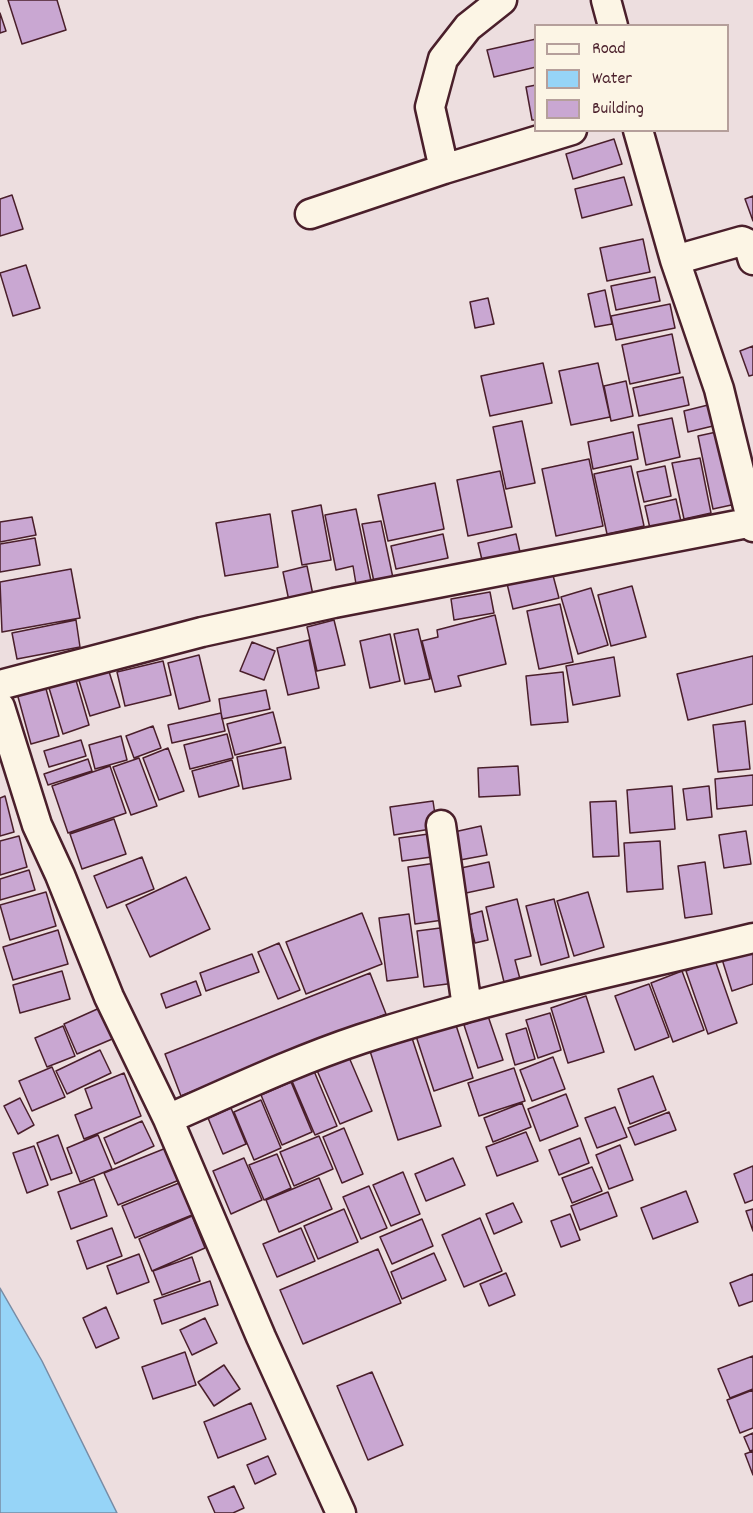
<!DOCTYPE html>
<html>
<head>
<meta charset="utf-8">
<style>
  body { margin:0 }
  #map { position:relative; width:753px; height:1513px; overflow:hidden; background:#eddedf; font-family:Dekko,sans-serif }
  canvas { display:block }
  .legend { position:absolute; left:534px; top:24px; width:195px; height:108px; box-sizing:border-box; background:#fcf5e5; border:2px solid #b59f9b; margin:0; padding:8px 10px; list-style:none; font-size:18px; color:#4a1f2b }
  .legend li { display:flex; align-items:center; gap:12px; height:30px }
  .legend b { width:30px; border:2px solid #b59f9b }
</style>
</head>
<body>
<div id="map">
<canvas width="753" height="1513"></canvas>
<ul class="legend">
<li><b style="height:8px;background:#fcf5e5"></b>Road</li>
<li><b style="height:16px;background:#96d4f7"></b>Water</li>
<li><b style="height:16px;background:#c9a7d2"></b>Building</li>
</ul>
</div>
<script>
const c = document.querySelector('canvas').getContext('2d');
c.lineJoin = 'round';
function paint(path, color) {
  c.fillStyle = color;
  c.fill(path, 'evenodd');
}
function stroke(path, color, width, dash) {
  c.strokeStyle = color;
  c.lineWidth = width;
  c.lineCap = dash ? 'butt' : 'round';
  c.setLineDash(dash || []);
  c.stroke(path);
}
const water = new Path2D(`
  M0,1288L42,1361L117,1513H0Z`);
const building = new Path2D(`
  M8,0H57L66,30L22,44Z
  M0,13L6,31L0,33Z
  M536,39V67L494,77L487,50Z
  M536,85V120H532L526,87Z
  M614,139L622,164L573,179L566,154Z
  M624,177L632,205L582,218L575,189Z
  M12,195L23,229L0,236V199Z
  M753,196V221L745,199Z
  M643,239L650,272L607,281L600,248Z
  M26,265L40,308L13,316L0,273Z
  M655,277L660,301L616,310L611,286Z
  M605,290L612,324L595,327L588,294Z
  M488,298L494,324L475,328L470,302Z
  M670,304L675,328L616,340L611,316Z
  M672,334L680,373L630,384L622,345Z
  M753,346V375L749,376L740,351Z
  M543,363L552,403L490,416L481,376Z
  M598,363L610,417L571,425L559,371Z
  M683,377L689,405L639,416L633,388Z
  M626,381L633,416L611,421L604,386Z
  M708,405L713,426L688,432L684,411Z
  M672,418L680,457L646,465L638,425Z
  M522,421L535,483L506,489L493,427Z
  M721,431L736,504L713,509L698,436Z
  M633,432L638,459L593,469L588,442Z
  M700,458L711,513L684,519L672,463Z
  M589,459L603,526L556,536L542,469Z
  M631,466L644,526L607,534L594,474Z
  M665,466L671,496L644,502L637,472Z
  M500,471L512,527L468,536L457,480Z
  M435,483L444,529L388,541L378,495Z
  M676,499L682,526L651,533L645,506Z
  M321,505L331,560L302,565L292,511Z
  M356,509L371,581L356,584L353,566L336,570L325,515Z
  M270,514L278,567L225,576L216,523Z
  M32,517L36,535L0,542V522Z
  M381,521L393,578L374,582L362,524Z
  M443,534L448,558L396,569L391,546Z
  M516,534L520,552L482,560L478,543Z
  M35,538L40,565L0,572V544Z
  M550,564L559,598L513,609L505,575Z
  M307,566L313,595L289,601L283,572Z
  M71,569L80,618L2,632L0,582Z
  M632,586L646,637L611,646L598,595Z
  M591,588L608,645L578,654L561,597Z
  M490,592L494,613L454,620L451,599Z
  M560,604L573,662L539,669L527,611Z
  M495,615L506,664L458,676L461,686L435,692L422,641L438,637L437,630Z
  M76,620L80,647L17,659L12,633Z
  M334,620L345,665L317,671L307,627Z
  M418,629L430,679L405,684L394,634Z
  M390,634L400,681L370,688L360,641Z
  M309,640L319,688L288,695L277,648Z
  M252,642L275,651L264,680L240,671Z
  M199,655L210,701L179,709L168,663Z
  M753,656V704L688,720L677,674Z
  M614,657L620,696L573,705L566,666Z
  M163,661L171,695L125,706L117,672Z
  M107,665L120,707L90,716L77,674Z
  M73,670L89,725L63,734L46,678Z
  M563,672L568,722L531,725L526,676Z
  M43,678L59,736L31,744L15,686Z
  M266,690L270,709L222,719L219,699Z
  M273,712L281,743L235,755L227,724Z
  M221,713L225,731L172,743L168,725Z
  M745,721L750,769L718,772L713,725Z
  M153,726L161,748L134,758L126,736Z
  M227,734L233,758L190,769L184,745Z
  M121,736L127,760L95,769L89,745Z
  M81,740L86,756L49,767L44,751Z
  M285,747L291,779L243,789L237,757Z
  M168,748L184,791L159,800L143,758Z
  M139,758L157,806L131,815L113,767Z
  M88,759L92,771L48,785L44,774Z
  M232,760L239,786L199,797L192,771Z
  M110,766L126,813L68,833L52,786Z
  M518,766L520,795L479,797L478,768Z
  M753,775V805L717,809L715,779Z
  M672,786L675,829L630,833L627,790Z
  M709,786L712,817L687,820L683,789Z
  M5,796L14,832L0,836V798Z
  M433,801L437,828L394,835L390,807Z
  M616,801L619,856L593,857L590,802Z
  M114,819L126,854L82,869L70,834Z
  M481,826L487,855L460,860L454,832Z
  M746,831L751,864L724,868L719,835Z
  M436,833L439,856L402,861L399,838Z
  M19,836L27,867L0,875V841Z
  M660,841L663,889L627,892L624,843Z
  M142,857L154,889L107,908L94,876Z
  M443,862L450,919L415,924L408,867Z
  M489,862L494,887L466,893L461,868Z
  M705,862L712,914L685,918L678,866Z
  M29,870L35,890L0,900V879Z
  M186,877L210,929L150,957L126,905Z
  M46,892L56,926L10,940L0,905Z
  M588,892L604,947L574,956L557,901Z
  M517,899L531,956L515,960L520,979L504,982L486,907Z
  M554,899L569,957L541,965L526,906Z
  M482,911L488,940L475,943L468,915Z
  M362,913L382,964L306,994L286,942Z
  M409,914L418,977L387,981L379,918Z
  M448,927L455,983L424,987L417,931Z
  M58,930L68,964L13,980L3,947Z
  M279,943L300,990L278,999L258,952Z
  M753,952V984L732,991L721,956Z
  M252,954L259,972L206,991L200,973Z
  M715,960L737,1023L708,1034L686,971Z
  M62,971L70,999L20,1013L13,985Z
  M682,971L704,1030L673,1042L651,983Z
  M370,973L386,1014L181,1096L165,1054Z
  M196,981L201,995L166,1008L161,994Z
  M649,984L669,1037L635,1050L615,996Z
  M586,996L604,1052L568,1063L551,1008Z
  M104,1006L117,1037L77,1054L64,1024Z
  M550,1013L561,1050L538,1058L526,1020Z
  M488,1016L503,1060L478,1068L464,1025Z
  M455,1022L473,1078L434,1091L416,1036Z
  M63,1026L75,1056L47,1067L35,1038Z
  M526,1028L535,1059L515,1065L506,1034Z
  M412,1038L441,1126L398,1140L370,1051Z
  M100,1050L111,1073L67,1094L56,1071Z
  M348,1055L372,1111L340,1124L316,1068Z
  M553,1057L565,1089L532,1101L520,1070Z
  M52,1067L65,1097L32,1111L19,1081Z
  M514,1068L525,1101L479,1116L468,1083Z
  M314,1071L337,1126L315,1135L292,1081Z
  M124,1073L141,1116L84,1139L75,1115L92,1108L85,1089Z
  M653,1076L666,1110L630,1124L618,1089Z
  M291,1082L312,1132L282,1145L261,1095Z
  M566,1094L578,1126L540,1141L528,1109Z
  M20,1098L34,1125L18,1134L4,1106Z
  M261,1100L281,1148L254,1160L234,1112Z
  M522,1103L531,1127L493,1142L484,1118Z
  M615,1107L627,1137L597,1148L585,1118Z
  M231,1108L246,1144L223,1154L208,1118Z
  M669,1112L676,1130L635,1145L628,1128Z
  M142,1121L154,1146L115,1164L104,1138Z
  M344,1128L363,1174L342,1183L323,1137Z
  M526,1132L538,1161L497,1176L486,1147Z
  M58,1135L72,1173L51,1180L37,1143Z
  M98,1135L112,1169L80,1182L67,1148Z
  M319,1136L333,1169L294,1186L280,1152Z
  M580,1138L589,1163L559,1175L549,1150Z
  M176,1144L189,1176L118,1205L104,1173Z
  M620,1145L633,1180L609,1189L596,1155Z
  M34,1146L48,1185L27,1193L13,1153Z
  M277,1154L291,1188L264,1200L249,1165Z
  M244,1158L262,1200L231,1214L213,1171Z
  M453,1158L465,1185L426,1201L415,1174Z
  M753,1166V1200L745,1203L734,1174Z
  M592,1167L602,1191L572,1203L562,1178Z
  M403,1172L420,1214L391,1226L373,1185Z
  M319,1178L332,1209L279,1232L266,1200Z
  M94,1179L107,1216L71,1229L58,1192Z
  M189,1179L202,1211L135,1238L122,1206Z
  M369,1186L387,1228L361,1239L343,1197Z
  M686,1191L698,1222L653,1239L641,1208Z
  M608,1192L617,1216L580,1230L571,1206Z
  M513,1203L522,1222L494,1234L486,1214Z
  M344,1209L358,1242L318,1259L304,1226Z
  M753,1209V1231L746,1211Z
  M570,1214L580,1240L561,1247L551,1221Z
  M192,1216L205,1248L152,1271L139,1239Z
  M480,1218L502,1271L464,1287L442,1235Z
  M422,1219L433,1246L392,1264L380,1237Z
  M112,1228L122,1256L87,1269L77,1241Z
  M301,1228L315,1261L277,1277L263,1244Z
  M378,1249L401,1303L303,1344L280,1290Z
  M434,1253L446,1280L402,1299L391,1272Z
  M139,1254L149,1282L117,1294L107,1266Z
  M192,1257L200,1281L162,1295L153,1271Z
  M506,1273L515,1295L489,1306L480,1284Z
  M753,1274V1301L739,1306L730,1283Z
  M210,1281L218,1305L162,1324L154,1300Z
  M106,1307L119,1338L96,1348L83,1318Z
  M205,1318L217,1343L192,1355L180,1330Z
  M185,1352L196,1385L153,1399L142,1367Z
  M753,1356V1389L730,1398L718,1369Z
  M224,1365L240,1389L214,1406L198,1382Z
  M372,1372L403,1445L368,1460L337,1386Z
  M753,1390V1428L740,1433L727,1400Z
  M251,1403L266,1439L218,1458L204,1422Z
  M753,1433V1450L750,1451L744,1437Z
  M753,1451V1475L745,1454Z
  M268,1456L276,1474L255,1484L247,1465Z
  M234,1486L244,1508L233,1513H215L208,1497Z`);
const minor = new Path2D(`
  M606,0L613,26
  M638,130L675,260L719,389L753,527
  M444,169L572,130
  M310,214L444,169L430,107L443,59L468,27L502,0
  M675,260L742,241L748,244L753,260
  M0,685L202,632L334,603L753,522
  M0,707L37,825L60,875L109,997L168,1119L261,1337L341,1513
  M441,825L467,1007
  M168,1119C232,1091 295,1061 361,1039C489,997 622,970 753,938`);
paint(water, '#96d4f7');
stroke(water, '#788ca5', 1.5);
paint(building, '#c9a7d2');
stroke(building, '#4a1f2b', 1.5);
stroke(minor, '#4a1f2b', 33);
stroke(minor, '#fcf5e5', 28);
</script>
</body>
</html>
